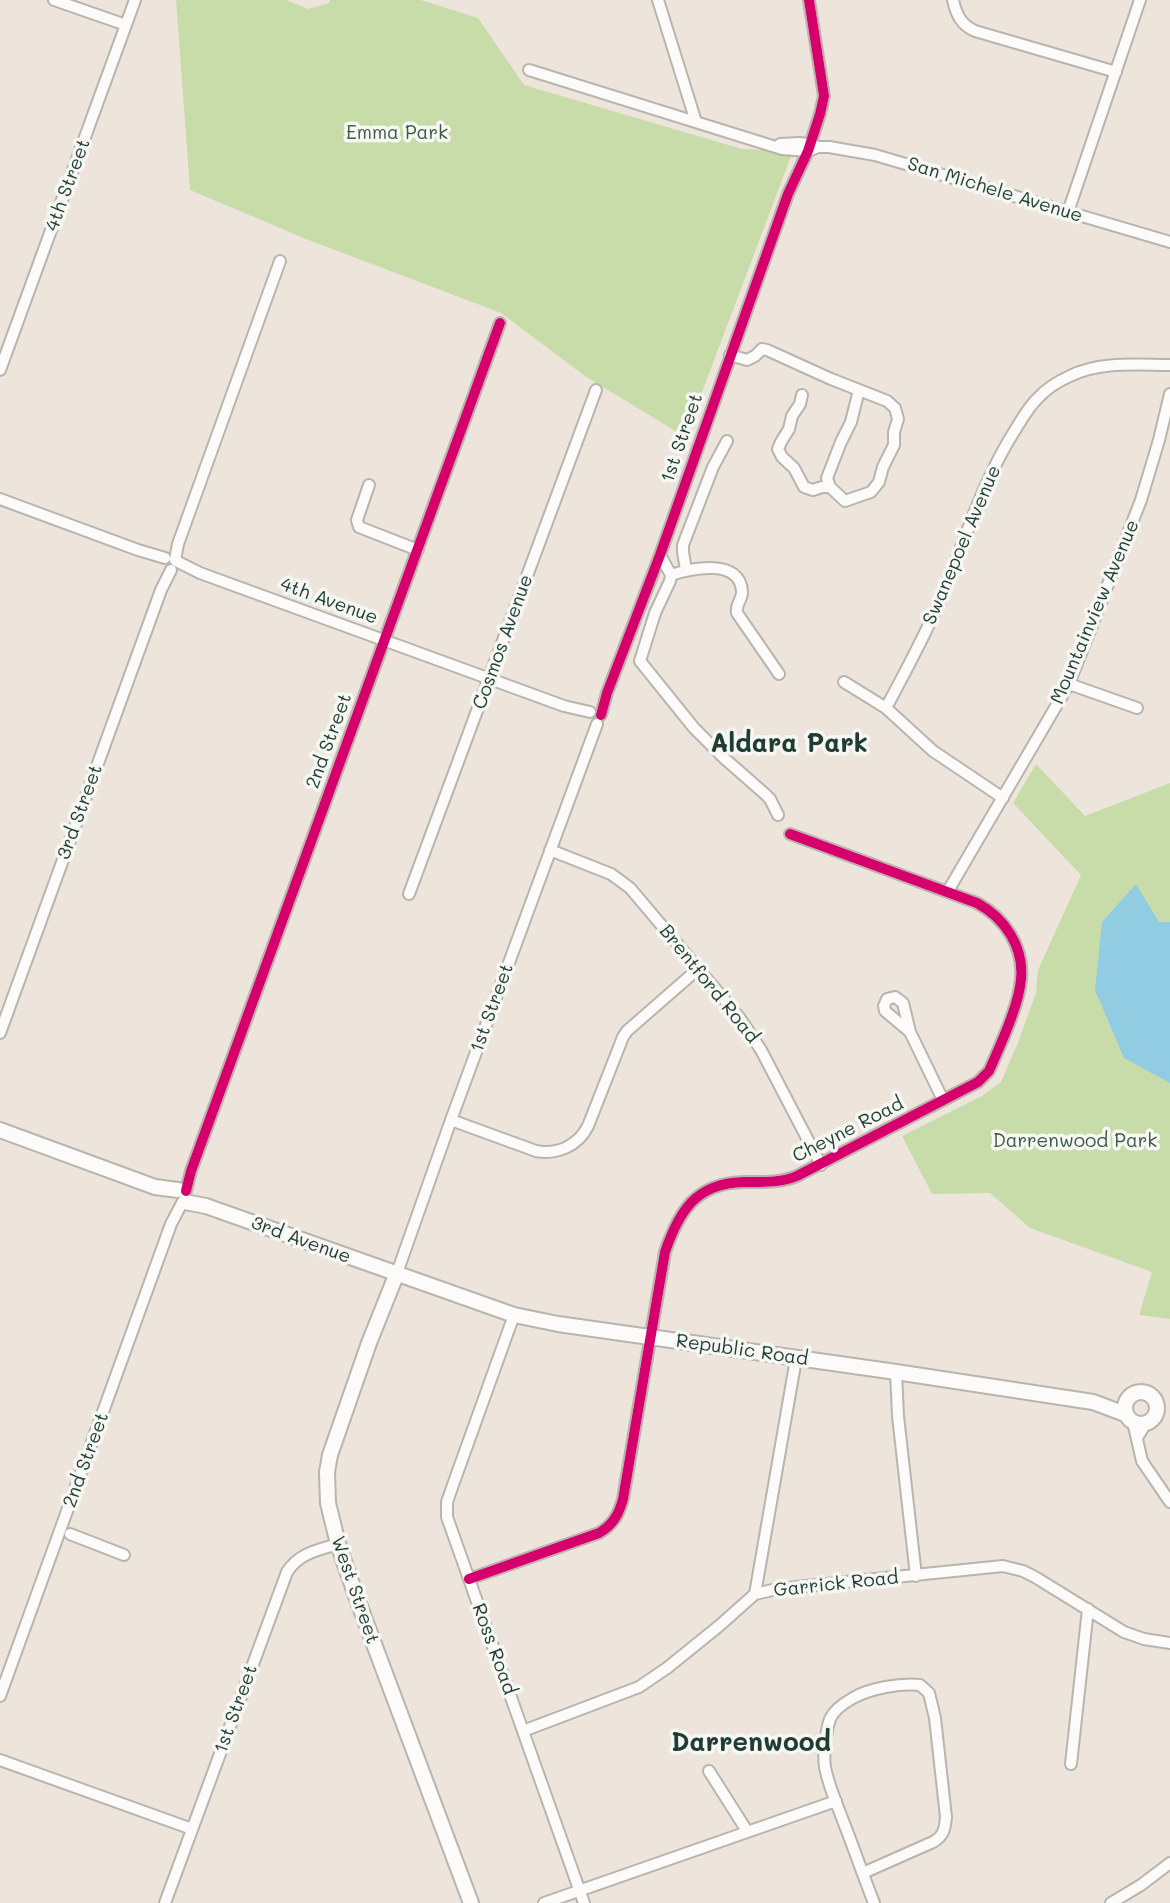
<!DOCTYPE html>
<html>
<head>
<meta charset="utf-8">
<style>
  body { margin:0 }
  canvas { display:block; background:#ede5db }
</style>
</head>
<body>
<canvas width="1170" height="1903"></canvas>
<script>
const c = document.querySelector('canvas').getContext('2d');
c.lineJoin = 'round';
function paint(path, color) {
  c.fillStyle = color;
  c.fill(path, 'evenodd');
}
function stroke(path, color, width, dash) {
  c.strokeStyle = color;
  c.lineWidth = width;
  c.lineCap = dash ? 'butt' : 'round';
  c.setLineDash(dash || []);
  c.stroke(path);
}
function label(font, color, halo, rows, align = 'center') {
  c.font = font + ' Mali,sans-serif';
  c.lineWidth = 7;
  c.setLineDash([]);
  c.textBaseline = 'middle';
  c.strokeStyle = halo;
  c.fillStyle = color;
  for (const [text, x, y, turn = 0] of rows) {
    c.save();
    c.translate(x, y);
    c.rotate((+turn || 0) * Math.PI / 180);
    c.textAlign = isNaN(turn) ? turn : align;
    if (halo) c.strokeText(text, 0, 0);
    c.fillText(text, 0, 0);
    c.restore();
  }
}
const green = new Path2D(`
  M176,0H286L308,9L329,3L330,0H421L478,18L524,85L742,149L793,151L685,437L585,376L501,313L306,239L190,190Z
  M1036,764L1085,816L1170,783V1319L1139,1315L1152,1272L1030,1228L990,1193L932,1194L902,1136L982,1096L1001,1082L1017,1045L1036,993L1038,970L1081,875L1013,803Z`);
const water = new Path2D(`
  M1136,884L1159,922H1170V1083L1124,1058L1095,990L1102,922Z`);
const minor = new Path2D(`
  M54,0L126,25
  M658,0L696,122
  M953,0C956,14 961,25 975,31L1116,72
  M529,70L782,149L808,151L818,147H829L875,155L1170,242
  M780,144L800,143L816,146
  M1068,212L1140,0
  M730,355L747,360L755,356L762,349L767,350L831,379L887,401L895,408L898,419L894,432V445L883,467L879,482L871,492L845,501L830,487L827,478L841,442L851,422L859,390
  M0,370L135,0
  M802,395L800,404L792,416L789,429L781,442L778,449L782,457L794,468L804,487L813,490L822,487H830
  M369,485L357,520L359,527L418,550
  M0,499L138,550L165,558
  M660,555L671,575L670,581L655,613L640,661L694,728L724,758L765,794L770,799L778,815
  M175,560L178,544L280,261
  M176,561L200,573L564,706L590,712
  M686,570L683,552V545L713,467L727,441
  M671,575C692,568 741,558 742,592C742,601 735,604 737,613L779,674
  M844,682L886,708L933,751L1003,798
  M1069,684L1137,708
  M886,708C905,672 925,636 941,598C966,539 982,481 1017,427C1023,417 1030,405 1039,397C1047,388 1059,381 1070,376C1100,361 1137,365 1170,365
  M601,715L607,693L660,555L788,194L808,151L820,114L824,96L809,0
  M550,850L611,874L630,888L739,1017L761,1050L821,1165
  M948,891L1069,684L1141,500L1159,440L1170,394
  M409,894L596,390
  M910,1032L903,1003L895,997L887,999L884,1006L885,1011L910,1032L943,1100
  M0,1033L161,590L171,570
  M451,1120L536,1151C557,1155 578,1146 588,1126L623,1037L627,1031L698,969
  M186,1191L191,1171L500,323
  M397,1273L451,1120L597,724
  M514,1315L454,1482L447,1502V1517L584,1903
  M896,1372L898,1416L916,1576
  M1133,1422L1142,1461L1170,1502
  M1137,1438L1146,1423
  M70,1534L124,1555
  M469,1579L599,1533C613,1525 619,1514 623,1499L665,1252C679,1211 696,1183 744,1182C762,1182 780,1183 797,1176L978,1082L989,1071L993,1062C1003,1039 1019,1004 1021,979C1024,947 1005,918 977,903L790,834
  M755,1594L796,1359
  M0,1696L171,1224L182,1203
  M523,1731L639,1687L667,1668L719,1626L755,1594L777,1589L1003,1566L1023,1571L1035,1577L1124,1632L1144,1639L1170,1643
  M0,1760L192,1829
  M1071,1764L1088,1609
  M709,1771L747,1831
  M863,1873L933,1842C944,1836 945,1828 946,1817L935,1718L929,1693L920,1685C901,1683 870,1688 853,1698C844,1703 834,1710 830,1719C826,1730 823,1756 825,1767C828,1784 836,1802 842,1818C853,1846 863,1875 874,1903
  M165,1903L287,1572C299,1553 318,1550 338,1544
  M544,1903L836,1801
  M1111,1903L1141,1885L1170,1863`);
const major = new Path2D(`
  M0,1130L155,1187L178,1190
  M185,1202L206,1206L514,1315L558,1324L896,1372L1093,1402L1125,1414
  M397,1273L369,1343L330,1455L327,1472L328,1503L338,1544L356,1596L471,1903
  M1125 1408a16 16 0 1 1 32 0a16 16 0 1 1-32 0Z`);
const cycleway = new Path2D(`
  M601,715L607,693L660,555L788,194L808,151L820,114L824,96L809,0
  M186,1191L191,1171L500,323
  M469,1579L599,1533C613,1525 619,1514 623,1499L665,1252C679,1211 696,1183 744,1182C762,1182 780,1183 797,1176L978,1082L989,1071L993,1062C1003,1039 1019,1004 1021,979C1024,947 1005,918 977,903L790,834`);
const parkNames = [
  ["Emma Park",397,133],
  ["Darrenwood Park",1075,1141]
];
const streetNames = [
  ["4th Street",68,185,-70],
  ["San Michele Avenue",995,190,17],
  ["1st Street",682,438,-71],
  ["Swanepoel Avenue",962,545,-67],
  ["4th Avenue",329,601,20],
  ["Mountainview Avenue",1095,612,-67],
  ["Cosmos Avenue",503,642,-70],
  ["2nd Street",329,741,-70],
  ["3rd Street",80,812,-70],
  ["Brentford Road",709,984,51],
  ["1st Street",492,1008,-70],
  ["Cheyne Road",848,1130,-27],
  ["3rd Avenue",301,1240,20],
  ["Republic Road",742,1350,8],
  ["2nd Street",86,1460,-70],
  ["Garrick Road",836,1584,-6],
  ["West Street",355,1590,71],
  ["Ross Road",494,1649,70],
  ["1st Street",236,1709,-70]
];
const districtNames = [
  ["Aldara Park",789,744],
  ["Darrenwood",751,1743]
];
paint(green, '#c8dca9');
paint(water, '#91cce3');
stroke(minor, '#b7b5ae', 14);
stroke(major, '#b7b5ae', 18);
stroke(minor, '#fcfbfa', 10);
stroke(major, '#fcfbfa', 14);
stroke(cycleway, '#d6006c', 10);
label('19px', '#3b5b43', '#f6f6f2', parkNames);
label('19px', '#1f3d34', '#f6f6f2', streetNames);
label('bold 26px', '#1f3d34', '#f6f6f2', districtNames);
</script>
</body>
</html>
